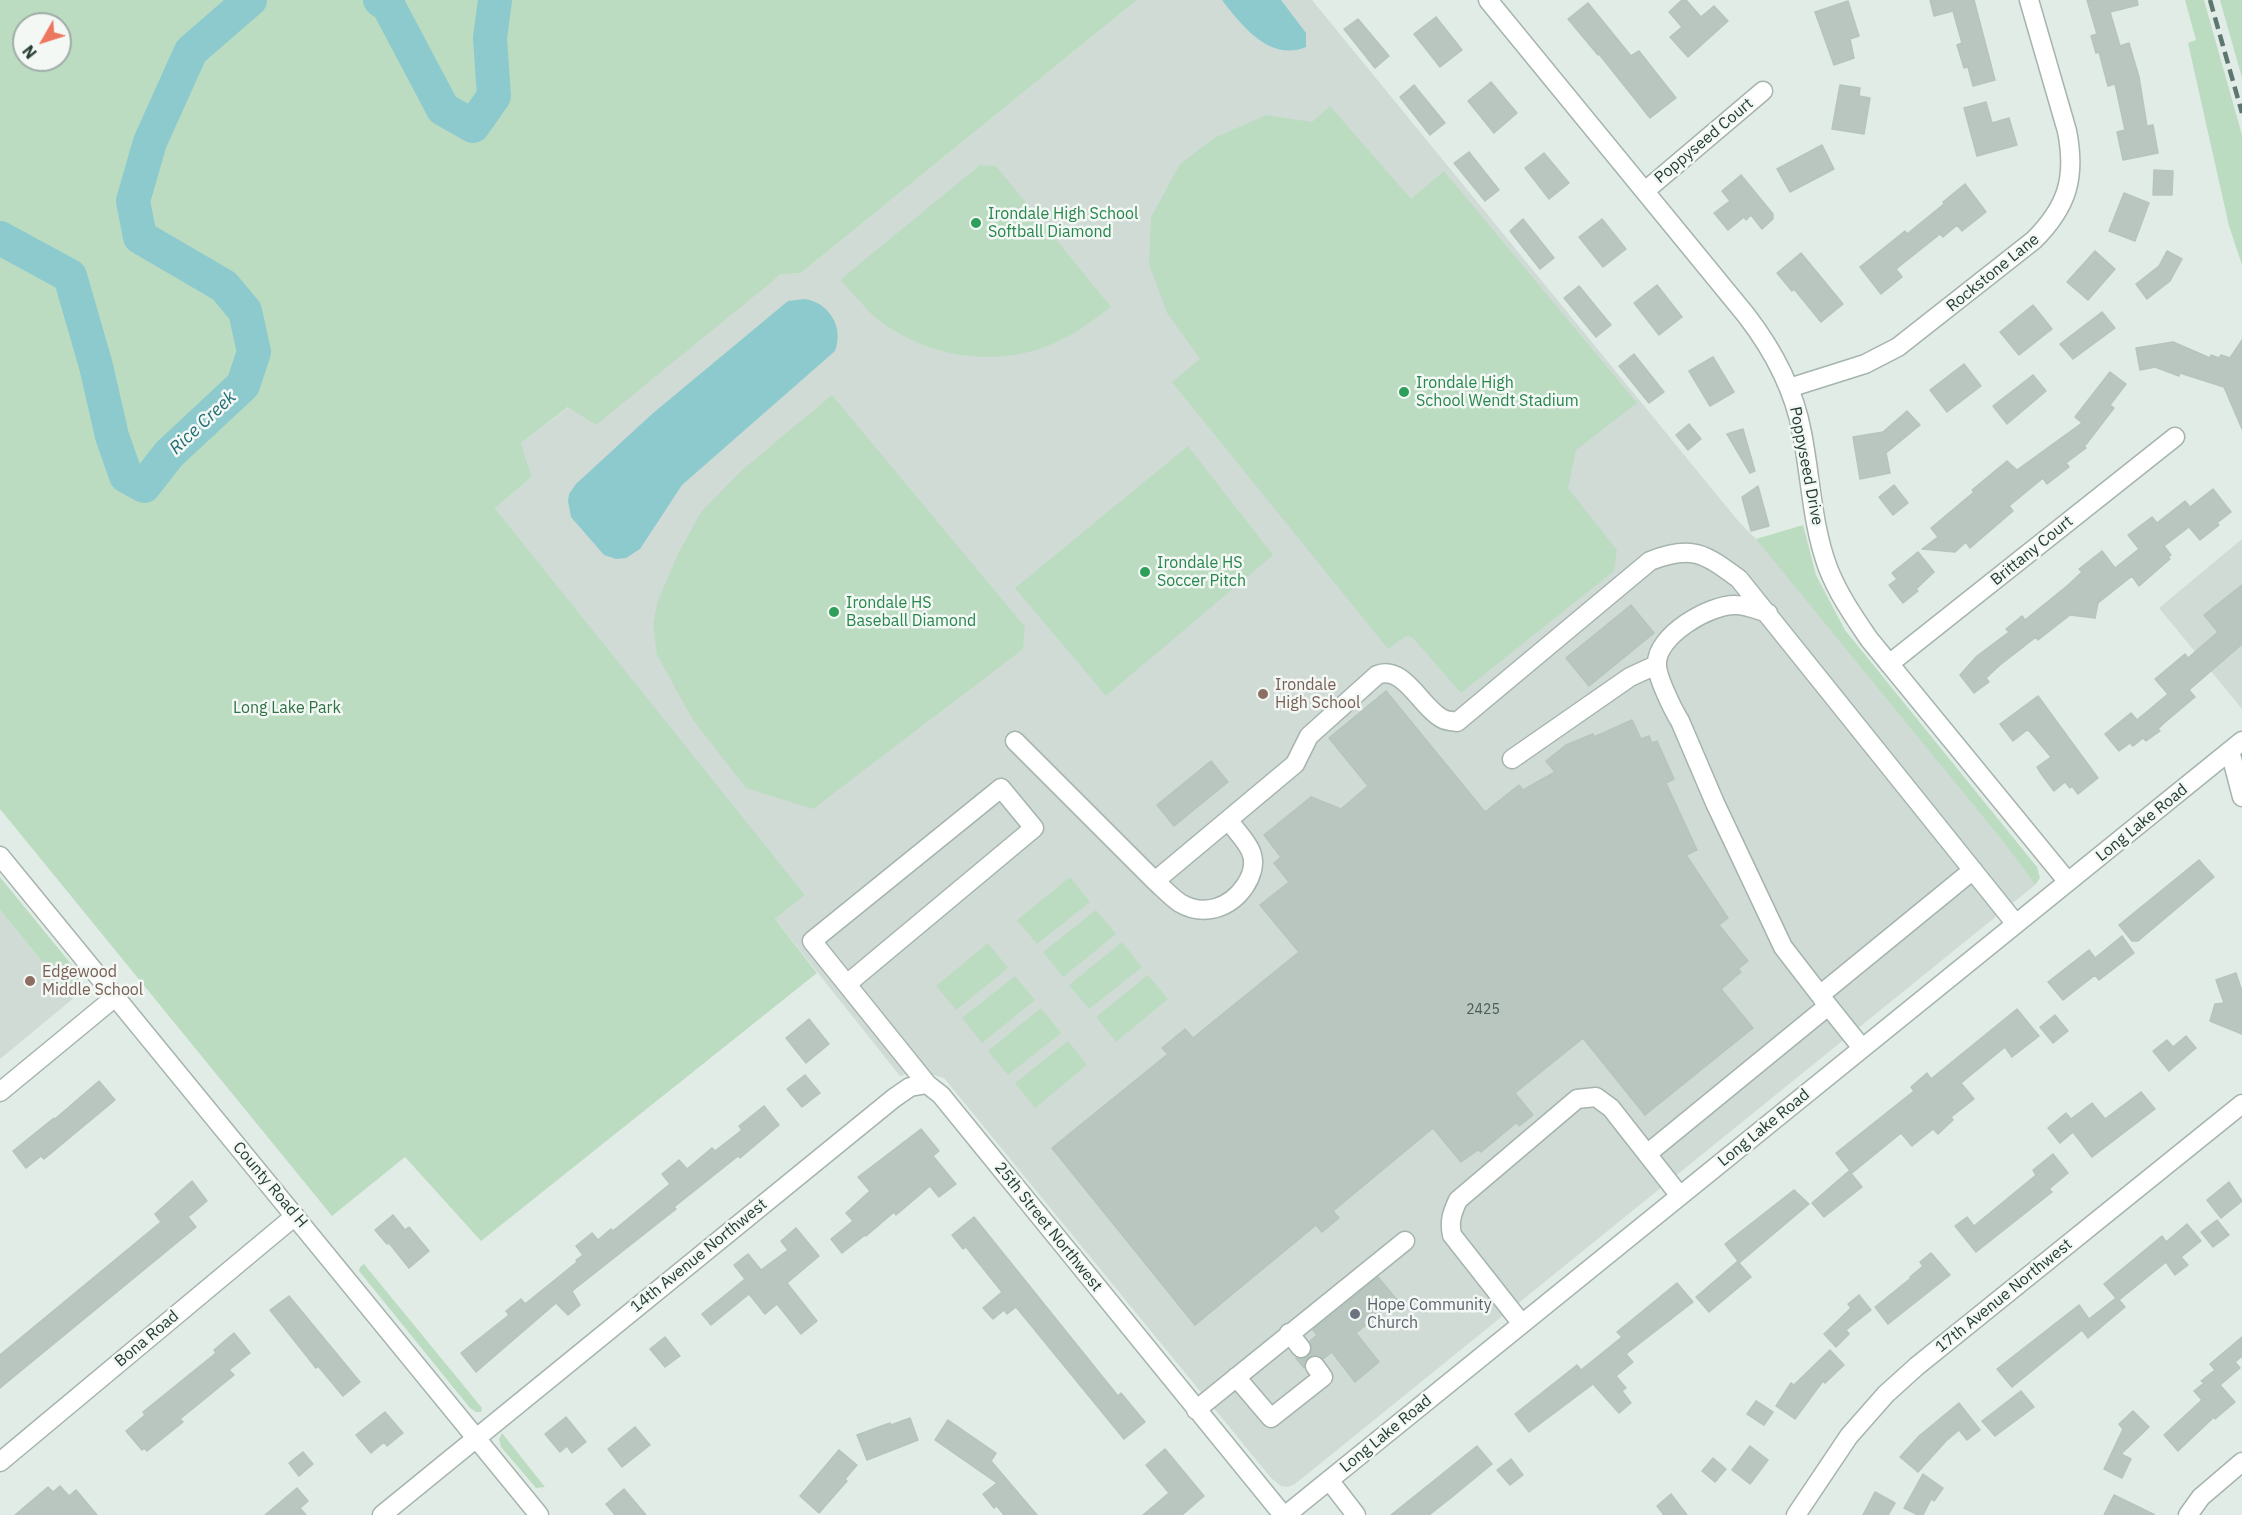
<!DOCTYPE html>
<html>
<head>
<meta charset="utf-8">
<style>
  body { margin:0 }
  #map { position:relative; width:2242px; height:1515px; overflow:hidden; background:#e2ece7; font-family:"IBM Plex Sans",sans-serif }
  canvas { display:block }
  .north { position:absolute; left:12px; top:12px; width:60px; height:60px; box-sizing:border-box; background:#f3f8f5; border:2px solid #a0ada7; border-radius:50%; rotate:231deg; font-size:16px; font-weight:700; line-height:24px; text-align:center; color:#233c33 }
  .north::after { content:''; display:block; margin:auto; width:21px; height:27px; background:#ec7760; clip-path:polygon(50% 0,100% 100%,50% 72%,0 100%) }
</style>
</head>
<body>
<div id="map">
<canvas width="2242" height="1515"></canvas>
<div class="north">N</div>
</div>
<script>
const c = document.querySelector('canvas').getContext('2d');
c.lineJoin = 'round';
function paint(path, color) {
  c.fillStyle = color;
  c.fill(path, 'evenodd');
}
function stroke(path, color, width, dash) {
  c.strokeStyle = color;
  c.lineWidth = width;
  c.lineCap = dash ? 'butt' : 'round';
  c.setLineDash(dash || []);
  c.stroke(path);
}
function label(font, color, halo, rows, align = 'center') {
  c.font = font + ' "IBM Plex Sans",sans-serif';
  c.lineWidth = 5;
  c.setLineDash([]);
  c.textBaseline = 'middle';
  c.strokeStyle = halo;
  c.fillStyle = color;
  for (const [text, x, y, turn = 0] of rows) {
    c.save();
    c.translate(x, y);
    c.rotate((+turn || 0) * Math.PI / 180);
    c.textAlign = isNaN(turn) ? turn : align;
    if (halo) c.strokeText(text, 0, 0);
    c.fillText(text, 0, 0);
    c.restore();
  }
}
const built = new Path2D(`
  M1137,0H1312L1739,522L1761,544L2005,844L2035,885L1295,1484L1288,1487L1281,1486L1271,1478L944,1078L920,1071L900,1076L775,919L804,895L495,508L532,477L521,443L569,407L781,275L801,273Z
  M2242,539V709L2159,608Z
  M0,910L54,976L66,987L76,988L75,997L0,1059Z`);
const green = new Path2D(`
  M0,0H1137L801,273L780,275L596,425L568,407L521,443L532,477L495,508L805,895L775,919L817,973L481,1241L405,1157L332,1216L0,809ZM24,24H60V60H24Z
  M2185,0H2204L2242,135V265L2229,226L2188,43L2196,40Z
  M2220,0H2242V78Z
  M1330,106L1411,199L1444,171L1637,403L1576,450L1568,488L1617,550L1614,571L1461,693L1413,638L1406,636L1388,649L1172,382L1200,359L1167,313L1149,264L1151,217L1180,164L1214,138L1266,115L1312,122Z
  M980,165L996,166L1111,307C1095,319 1079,331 1061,340C1002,370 926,359 875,317C863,306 852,292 840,280Z
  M832,395L1025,627L1023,649L813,809L746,788L693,720L657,655L653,624L658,600L678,554L701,512L741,471Z
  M1188,446L1273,555L1106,696L1015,588Z
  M1803,525L1816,575L1845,630L2037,867L2040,878L2035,885L2005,844L1756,539Z
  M0,877L76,970L83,986L76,988L66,987L54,976L0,910Z
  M1070,877L1090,902L1037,944L1017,920Z
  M1096,910L1116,934L1063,977L1043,952Z
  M1122,942L1142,967L1089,1009L1069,985Z
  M988,943L1008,968L956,1010L936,986Z
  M1148,975L1168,999L1116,1042L1096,1017Z
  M1015,976L1035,1000L982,1043L962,1018Z
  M1041,1008L1061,1033L1008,1075L988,1051Z
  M1068,1041L1087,1065L1035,1108L1015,1083Z
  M364,1264L482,1408L481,1412H476L470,1408L359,1271L360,1267Z
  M502,1433L545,1487L536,1488L501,1447L499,1439Z`);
const water = new Path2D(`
  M1222,0H1281L1306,33V47C1270,62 1242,26 1222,0Z
  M805,299C830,303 844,328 835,351L682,485L640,549L626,558L616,559L604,555L571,517L568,501L569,494L576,484L652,414L788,301Z`);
const river = new Path2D(`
  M380,0L388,5L443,109L473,126L494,96L490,38L495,0
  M0,238L70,276L96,366L112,436L126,476L144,486L169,454L243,385L254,352L245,311L224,286L140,237L133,201L150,142L191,51L250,0`);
const building = new Path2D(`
  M1682,0H1686L1701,17L1714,6L1728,21L1688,57L1670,37L1682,27L1669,12Z
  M1930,0H1974L1995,80L1973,86L1968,67L1964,68L1957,45L1962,43L1953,11L1934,16Z
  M2087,0H2137L2138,5L2110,12L2120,46L2129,43L2139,77L2147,126L2153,125L2158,153L2123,160L2117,132L2125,130L2115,84L2108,86L2099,52L2096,53L2091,36L2097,34Z
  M1848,1L1859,36L1850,39L1854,58L1834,65L1815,12Z
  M1588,3L1631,56L1639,51L1676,98L1650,118L1599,54L1598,55L1568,19Z
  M1436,17L1462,50L1440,67L1414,34Z
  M1358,19L1389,56L1375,68L1344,29Z
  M1491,82L1517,113L1494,133L1468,101Z
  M1414,85L1445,123L1430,135L1400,97Z
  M1840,85L1860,88L1859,96L1870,98L1864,134L1832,129Z
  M1986,102L1992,123L2009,118L2017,145L1977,156L1964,108Z
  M1822,145L1834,169L1790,192L1777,169Z
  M1469,152L1499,190L1485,201L1454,163Z
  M1544,153L1569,183L1549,199L1525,168Z
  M2154,170L2173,171L2172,195H2153Z
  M1741,175L1773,214V219L1762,229L1751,215L1746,220L1744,217L1728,230L1714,213L1730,201L1722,191Z
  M1965,184L1986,212L1962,231L1957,225L1943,237L1940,234L1896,269L1902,277L1881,294L1860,267L1905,231L1907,234L1944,204L1943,202Z
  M2124,193L2149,203L2135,241L2109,231Z
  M1523,219L1554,258L1540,269L1510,231Z
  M1602,219L1626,249L1603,267L1579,237Z
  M2095,251L2115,269L2088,300L2067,282Z
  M2167,251L2182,259L2170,281L2147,299L2136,284L2159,266Z
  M1801,253L1843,304L1821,322L1794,289L1792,291L1777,273Z
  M1657,285L1682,317L1659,335L1634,303Z
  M1579,286L1611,325L1596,337L1564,298Z
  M2033,305L2052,329L2019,355L2000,332Z
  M2102,312L2115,328L2073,359L2060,344Z
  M2242,340V429L2224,387L2180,373L2179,376L2155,367L2140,370L2136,348L2173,342L2210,358L2211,355L2219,358L2221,355L2230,358Z
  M1634,354L1664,392L1649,403L1619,366Z
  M1713,357L1734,392L1710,406L1689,371Z
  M1964,364L1981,386L1947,412L1930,390Z
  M2110,372L2126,384L2110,405L2114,408L2084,447L2086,448L2066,463L2069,467L2047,484L2043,478L2009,506L2013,511L1970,548L1966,542L1955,552L1922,549L1938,537L1931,528L1974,492L1972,490L2007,461L2017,470L2082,423L2075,417Z
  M2033,375L2046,391L2007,424L1993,406Z
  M1907,411L1920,425L1886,453L1890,473L1860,479L1853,437L1883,432Z
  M1689,424L1701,439L1688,450L1676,435Z
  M1743,429L1755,471L1750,473L1727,434Z
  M1894,485L1908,503L1893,515L1879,497Z
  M1758,486L1769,526L1751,531L1742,497Z
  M2213,489L2231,512L2217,523L2219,525L2200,540L2189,527L2164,546L2171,555L2168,557L2170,559L2139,586L2132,576L2098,603L2095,618L2070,615L2038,640L2036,637L2000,665L1986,678L1989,682L1974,693L1960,675L1977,656L2009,632L2006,629L2022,616L2025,620L2067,586L2082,572L2079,569L2102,551L2115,568L2139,549L2128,535L2152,517L2157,523L2185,501L2190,507Z
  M1918,552L1934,572L1916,589L1918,591L1903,603L1889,585L1897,579L1892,573Z
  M2242,585V644L2189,690L2195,697L2164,723L2158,729L2160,731L2146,741L2143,738L2133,746L2130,743L2119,751L2105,734L2131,713L2137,720L2168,694L2155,679L2185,654L2188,658L2218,632L2204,615Z
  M1631,605L1654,633L1589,686L1566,658Z
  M1386,691L1485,812L1519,785L1523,790L1555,772L1546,761L1566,745L1593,734L1594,737L1632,720L1641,739L1649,736L1652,743L1657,741L1674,779L1666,783L1697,850L1686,855L1728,918L1719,925L1748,961L1738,969L1741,972L1721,989L1753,1028L1645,1115L1583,1038L1515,1093L1533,1115L1519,1126L1517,1122L1481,1152L1478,1150L1461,1162L1433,1128L1333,1211L1339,1218L1322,1232L1316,1225L1195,1325L1052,1148L1168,1054L1162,1048L1185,1029L1193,1038L1299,952L1260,905L1289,882L1274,863L1281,857L1264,835L1311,797L1341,809L1368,786L1329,738Z
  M2038,696L2098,778L2078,794L2072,786L2070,788L2065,782L2054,791L2042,775L2037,767L2051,757L2030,732L2027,730L2013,741L2000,724Z
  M1211,761L1228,782L1174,826L1157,805Z
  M2199,860L2214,877L2138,941H2132L2119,925Z
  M2122,936L2134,953L2099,980L2095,975L2063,1000L2048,982L2089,950L2095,958Z
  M2236,973L2242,991V1034L2210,1021L2215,1004L2224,1003L2216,980Z
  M2017,1009L2039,1036L2012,1057L2005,1047L1961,1083L1974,1099L1951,1117L1953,1120L1938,1134L1933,1129L1912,1146L1901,1133L1852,1173L1836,1153L1914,1091L1911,1087L1927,1073L1931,1079Z
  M2055,1015L2068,1031L2053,1043L2040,1027Z
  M809,1019L829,1044L806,1063L786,1038Z
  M2186,1036L2196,1048L2169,1071L2153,1051L2167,1040L2173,1047Z
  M805,1075L820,1093L802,1107L787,1089Z
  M99,1081L115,1100L44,1159L41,1156L26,1168L13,1151L54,1118L55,1119Z
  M2141,1092L2155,1109L2092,1157L2073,1132L2060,1143L2048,1128L2066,1113L2071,1119L2092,1103L2105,1119Z
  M764,1106L779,1125L740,1158L738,1156L674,1207L676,1209L572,1291L580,1305L568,1315L556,1303L476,1372L461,1353L509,1315L506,1311L521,1299L525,1304L577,1262L576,1260L583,1255L576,1246L592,1233L598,1240L611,1229L613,1231L670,1184L662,1174L679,1160L687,1169L712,1148L715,1151L742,1130L739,1126Z
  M921,1129L939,1151L933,1156L956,1184L939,1197L930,1186L896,1215L894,1212L866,1236L865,1235L842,1253L831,1239L853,1221L846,1213L870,1191L858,1177Z
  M2053,1154L2068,1173L2049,1189L2052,1192L1976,1252L1955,1226L1967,1217L1974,1226L2036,1175L2033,1170Z
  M1849,1171L1862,1187L1824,1217L1812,1203Z
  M192,1181L207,1201L188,1217L196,1227L0,1388V1355L161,1222L155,1214Z
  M2229,1182L2242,1201L2221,1218L2207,1200Z
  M1794,1190L1809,1204L1739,1263L1751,1277L1709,1312L1696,1297L1738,1261L1725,1244Z
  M393,1215L405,1230L409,1227L429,1251L409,1268L389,1243L387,1244L375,1230Z
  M974,1217L1118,1396L1121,1393L1145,1422L1124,1439L1016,1307L1007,1314L1004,1310L993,1319L983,1308L1002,1292L966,1247L963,1249L952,1235Z
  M2217,1220L2229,1235L2213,1247L2201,1232Z
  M2187,1224L2201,1241L2181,1257L2188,1265L2175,1275L2166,1262L2119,1300L2125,1307L2088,1338L2082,1330L2012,1387L1997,1369L2079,1305L2089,1319L2116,1298L2104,1284L2162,1236L2166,1242Z
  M796,1228L819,1256L787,1283L817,1321L801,1334L777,1304L765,1314L749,1294L711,1325L702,1314L745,1279L734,1265L748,1254L761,1270L788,1250L781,1241Z
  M1931,1253L1950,1275L1888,1324L1875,1307L1911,1278L1910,1277L1923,1266L1920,1262Z
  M1378,1277L1397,1300L1356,1333L1379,1362L1355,1382L1332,1352L1323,1359L1314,1355L1309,1357L1305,1362L1304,1368L1296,1358L1303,1359L1311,1353L1312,1347L1310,1341L1317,1335L1313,1330Z
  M1677,1283L1693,1302L1626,1354L1633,1362L1616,1376L1626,1388L1622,1391L1631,1403L1619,1413L1593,1384L1529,1432L1515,1414L1577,1365L1581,1370L1622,1337L1617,1332Z
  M1859,1295L1871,1310L1846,1330L1849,1334L1836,1347L1824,1334L1851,1308L1848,1304Z
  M289,1296L360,1382L343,1396L318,1366L316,1368L270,1310Z
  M234,1333L250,1353L229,1370L234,1375L180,1419L183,1422L147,1451L144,1448L142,1450L126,1431L145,1415L143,1412L216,1353L214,1350Z
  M665,1337L680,1356L665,1367L650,1349Z
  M2242,1337V1356L2235,1362L2240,1368L2220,1385L2235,1402L2215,1419L2214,1417L2178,1451L2164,1435L2202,1400L2194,1391L2204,1383L2201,1381L2215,1370L2210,1364Z
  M1830,1350L1844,1365L1825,1383L1823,1381L1795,1419L1776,1406L1791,1383L1794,1385Z
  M2021,1391L2034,1407L1995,1436L1982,1421Z
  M1756,1401L1773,1412L1764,1425L1747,1414Z
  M1959,1403L1980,1430L1967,1440L1959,1430L1946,1441L1918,1472L1900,1457L1919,1436Z
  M2133,1411L2149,1427L2121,1454L2131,1459L2122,1478L2104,1469L2123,1429L2119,1424Z
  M385,1412L403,1433L387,1446L384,1442L371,1453L356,1435Z
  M566,1417L586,1442L572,1453L567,1446L560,1452L545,1434Z
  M910,1418L918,1440L867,1460L857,1435L890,1423L891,1425Z
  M948,1420L996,1453L991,1461L1037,1515H1004L997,1506L994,1508L983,1494L997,1483L935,1440Z
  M635,1427L650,1445L622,1467L608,1449Z
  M1477,1446L1492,1464L1452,1497L1429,1515H1391Z
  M1750,1446L1768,1460L1750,1484L1732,1470Z
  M1165,1449L1204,1496L1182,1515H1143L1169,1493L1146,1465Z
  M839,1450L857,1465L845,1479L847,1481L819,1513L800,1496Z
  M303,1452L313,1464L299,1476L289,1463Z
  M1713,1458L1726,1469L1715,1482L1702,1471Z
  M1511,1459L1523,1475L1510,1485L1497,1470Z
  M1923,1474L1943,1488L1934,1501L1931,1499L1923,1515H1918L1904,1508Z
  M60,1486L69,1496L76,1490L97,1515H15L48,1487L53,1492Z
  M297,1488L308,1501L300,1508L306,1515H265Z
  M624,1489L646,1515H615L606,1504Z
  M1875,1492L1895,1503L1888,1515H1863Z
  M1671,1494L1687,1515H1664L1657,1506Z
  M2114,1495L2155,1515H2104Z`);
const minor = new Path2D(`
  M1488,0L1746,315C1773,350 1794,389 1802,433C1811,479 1812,525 1828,568C1838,594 1854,617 1869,639L2068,882
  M1645,191L1763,91
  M1789,388L1865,364L1898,347L2034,240C2068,206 2076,177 2067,131L2029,0
  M1768,613C1758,610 1746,605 1736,605C1710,604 1655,636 1657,665C1657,677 1673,710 1680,721L1715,803L1783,947L1820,995L1973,870
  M1889,664L2175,437
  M1015,741L1155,881L1295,764L1309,736L1377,675C1404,664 1421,708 1443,719C1447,721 1452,721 1457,722L1650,561C1692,544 1705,554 1739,579L2016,924
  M2230,751L2242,797
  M1512,759L1630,677L1656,665
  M0,856L539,1515
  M1155,881C1163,888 1171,897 1180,903C1204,917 1230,908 1245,886C1251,877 1255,865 1252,855C1250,845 1234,828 1228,820
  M847,984L1034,828L1001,788L812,941L927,1084L941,1095L1283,1515
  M1822,998L1862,1048
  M0,1092L114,998
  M1647,1154L1828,1006
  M1522,1324L1452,1235C1449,1221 1452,1213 1458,1200L1577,1099L1596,1097L1611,1108L1680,1196
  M1289,1333L1301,1348
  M1236,1377L1271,1418L1323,1377L1315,1366
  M1196,1410L1405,1241
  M0,1462L295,1216
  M1329,1480L1356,1515
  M382,1515L894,1098L910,1087L927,1084
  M1286,1515L2242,741
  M1796,1515L1849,1436L1886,1394L1917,1366L2242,1104
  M2188,1515L2201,1497L2242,1462`);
const rail = new Path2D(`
  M2210,0L2242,113`);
const markers = [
  [976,223,6,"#2e9e5b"],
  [1404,392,6,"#2e9e5b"],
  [1145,572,6,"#2e9e5b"],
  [834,612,6,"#2e9e5b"],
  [1263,694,6,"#8d6e63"],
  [30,981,6,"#8d6e63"],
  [1355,1314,6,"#6b7280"]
];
const numberNames = [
  ["2425",1483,1010]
];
const streetNames = [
  ["Poppyseed Court",1704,141,-40],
  ["Rockstone Lane",1993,273,-39],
  ["Poppyseed Drive",1806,466,79],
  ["Brittany Court",2032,551,-39],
  ["Long Lake Road",2142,823,-39],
  ["Long Lake Road",1764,1128,-39],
  ["County Road H",270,1185,50],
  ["25th Street Northwest",1048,1227,51],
  ["14th Avenue Northwest",699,1256,-39],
  ["17th Avenue Northwest",2004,1296,-39],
  ["Bona Road",147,1339,-40],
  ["Long Lake Road",1386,1434,-39]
];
const leisureNames = [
  ["Irondale High School",988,214],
  ["Softball Diamond",988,232],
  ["Irondale High",1416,383],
  ["School Wendt Stadium",1416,401],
  ["Irondale HS",1157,563],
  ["Soccer Pitch",1157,581],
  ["Irondale HS",846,603],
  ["Baseball Diamond",846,621]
];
const educationNames = [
  ["Irondale",1275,685],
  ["High School",1275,703],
  ["Edgewood",42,972],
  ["Middle School",42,990]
];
const parkNames = [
  ["Long Lake Park",287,708]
];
const worshipNames = [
  ["Hope Community",1367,1305],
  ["Church",1367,1323]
];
const waterNames = [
  ["Rice Creek",203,423,-43]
];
paint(built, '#d0dbd6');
paint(green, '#bcdcc2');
paint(water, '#8dcace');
stroke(river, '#8dcace', 34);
paint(building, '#b8c6bf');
stroke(building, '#b5c5bd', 1.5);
stroke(minor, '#a5b4ad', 21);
stroke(minor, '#fff', 18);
stroke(rail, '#5d776e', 4.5, [12, 6]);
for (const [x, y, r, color] of markers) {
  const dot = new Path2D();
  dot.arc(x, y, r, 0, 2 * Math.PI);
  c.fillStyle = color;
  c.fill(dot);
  stroke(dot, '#f3f8f5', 2);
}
label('14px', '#485e56', null, numberNames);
label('16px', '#233c33', '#f3f8f5', streetNames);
label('16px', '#27864d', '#f3f8f5', leisureNames, 'left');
label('16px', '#785e54', '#f3f8f5', educationNames, 'left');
label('16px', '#2f7143', '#f3f8f5', parkNames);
label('16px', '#5b616d', '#f3f8f5', worshipNames, 'left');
label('italic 18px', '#206e75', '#f3f8f5', waterNames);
</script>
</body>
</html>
